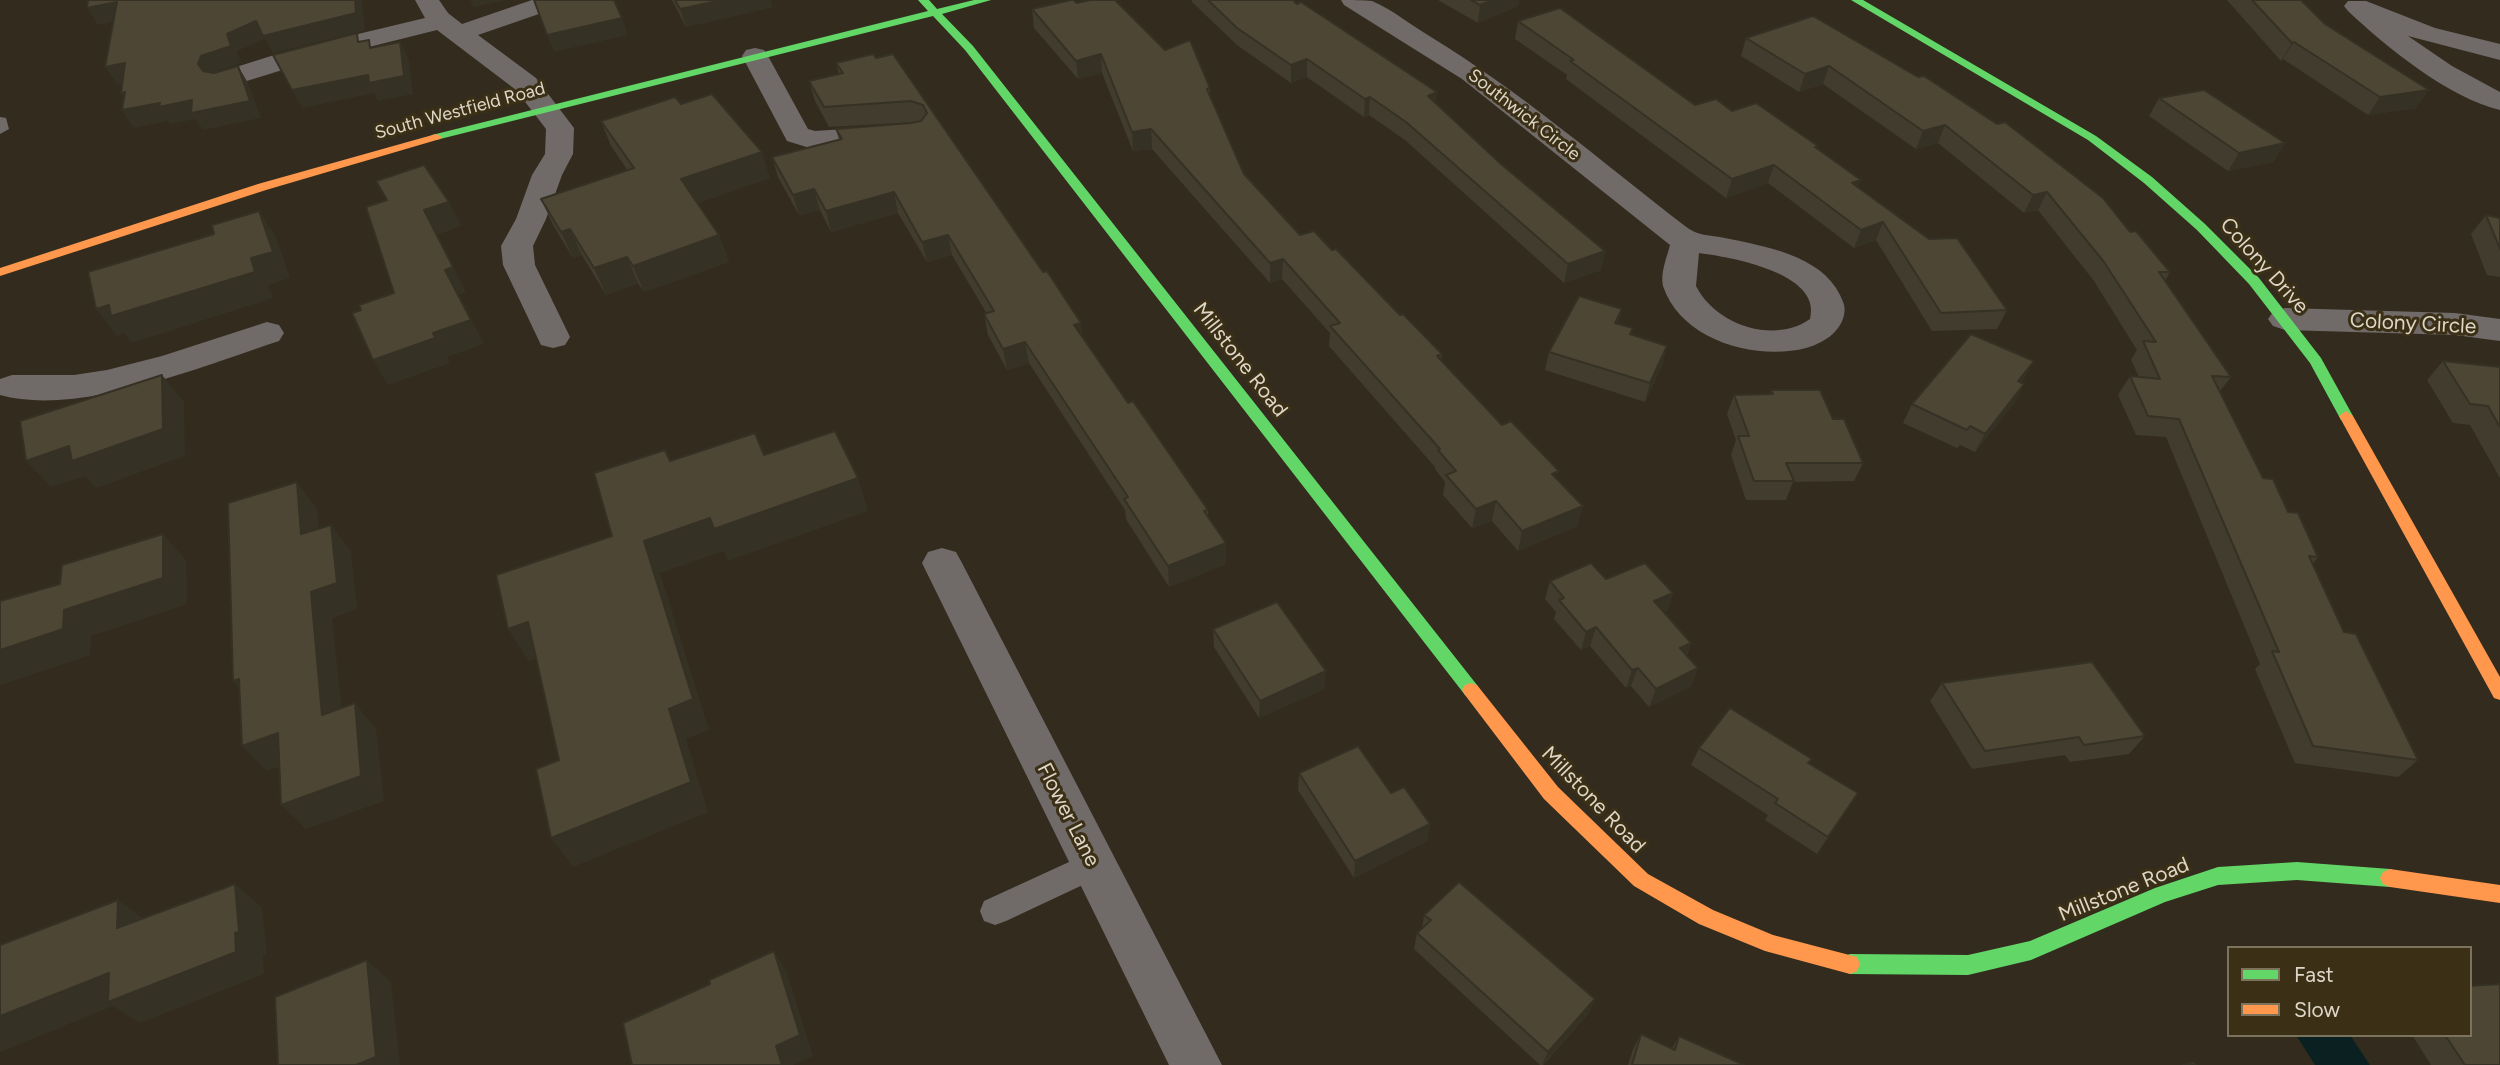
<!DOCTYPE html>
<html>
<head>
<meta charset="utf-8">
<style>
  body { margin:0 }
  #map { position:relative; width:2500px; height:1065px; overflow:hidden; background:#332c1e; font-family:Figtree,sans-serif }
  canvas { display:block }
  .legend { position:absolute; left:2227px; top:946px; width:245px; height:91px; box-sizing:border-box; background:#3b3016; border:2px solid #7c735d; margin:0; padding:9px 12px; list-style:none; font-size:21px; color:#ded7c8 }
  .legend li { display:flex; align-items:center; gap:14px; height:35px }
  .legend b { width:35px; border:2px solid #7c735d }
</style>
</head>
<body>
<div id="map">
<canvas width="2500" height="1065"></canvas>
<ul class="legend">
<li><b style="height:9px;background:#63d668"></b>Fast</li>
<li><b style="height:9px;background:#ff974d"></b>Slow</li>
</ul>
</div>
<script>
const c = document.querySelector('canvas').getContext('2d');
c.lineJoin = 'round';
function paint(path, color) {
  c.fillStyle = color;
  c.fill(path, 'evenodd');
}
function stroke(path, color, width, dash) {
  c.strokeStyle = color;
  c.lineWidth = width;
  c.lineCap = dash ? 'butt' : 'round';
  c.setLineDash(dash || []);
  c.stroke(path);
}
function label(font, color, halo, rows, align = 'center') {
  c.font = font + ' Figtree,sans-serif';
  c.lineWidth = 6;
  c.setLineDash([]);
  c.textBaseline = 'middle';
  c.strokeStyle = halo;
  c.fillStyle = color;
  for (const [text, x, y, turn = 0] of rows) {
    c.save();
    c.translate(x, y);
    c.rotate((+turn || 0) * Math.PI / 180);
    c.textAlign = isNaN(turn) ? turn : align;
    if (halo) c.strokeText(text, 0, 0);
    c.fillText(text, 0, 0);
    c.restore();
  }
}
const water = new Path2D(`
  M2296,1035H2350L2370,1065H2315Z`);
const lane = new Path2D(`
  M0,117L6,118L9,129L0,134Z
  M1093,851L1104,855L1108,865L1104,875L1006,921L995,925L984,921L980,911L984,901Z`);
const street = new Path2D(`
  M415,0H439L448,13L462,24L532,0H568L565,5L478,35L536,78L574,128L573,154L562,175L546,219L533,246L535,265L570,337L565,345L553,348L541,345L503,265L501,246L516,219L532,175L545,154L546,129L516,90L437,30L305,63L224,88L214,86L211,80L214,74L287,51L425,18Z
  M1341,0C1350,0 1364,0 1372,1C1392,9 1412,26 1431,37C1521,92 1602,162 1685,226C1697,236 1710,235 1725,238C1763,246 1821,255 1840,295C1843,302 1846,306 1844,315C1840,333 1823,343 1806,348C1757,361 1681,341 1663,286C1660,273 1667,257 1670,245L1462,79L1344,5ZM1699,253C1730,257 1823,273 1810,319C1773,345 1715,324 1696,286Z
  M2348,1H2366L2435,28L2500,44V60L2408,36L2452,66L2500,92V110C2449,98 2386,47 2348,11L2344,6Z
  M755,48L764,50L768,56L808,129L815,131L890,126L900,128L904,134L900,140L890,142L813,149L787,141L742,56L746,50Z
  M2285,308L2455,313L2500,319V341L2455,335L2285,330L2273,326L2268,319L2273,312Z
  M267,322L279,325L284,333L279,341C203,366 79,417 0,395V379L12,375H74L107,370L162,356Z
  M942,548L956,552L962,563L1222,1065H1169L922,563L928,552Z`);
const fast = new Path2D(`
  M918,0H929L937,9L974,0H991L942,14L973,46L1477,685L1480,690L1477,695L1471,697L1465,695L965,50L933,16L436,140L430,137L432,135L928,11Z
  M1851,0H1863L2096,136L2152,177L2205,224L2259,278L2321,358L2353,416L2351,420H2341L2310,363L2249,284L2197,230L2144,183L2088,140Z
  M2297,862L2390,869L2397,872L2400,878L2397,884L2390,887L2297,880L2218,885L2165,902L2031,960L1968,975L1850,974L1843,971L1840,964L1843,957L1850,954L1968,955L2030,941L2155,888L2218,867Z`);
const slow = new Path2D(`
  M436,134L442,137L440,139L266,190L0,276V268L258,184Z
  M2346,411L2353,416L2500,677V700L2494,698L2339,416Z
  M1471,683L1477,685L1558,787L1648,874L1713,910L1773,935L1857,957L1860,964L1857,971L1850,974L1765,951L1699,924L1634,886L1544,799L1465,695L1462,690L1465,685Z
  M2390,869L2500,885V903L2390,887L2383,884L2380,878L2383,872Z`);
const wall = new Path2D(`
  M672,0H770L772,7L686,27Z
  M1192,0H1293L1436,104L1501,164L1605,251L1601,270L1564,283L1405,140L1369,115L1364,117L1307,77L1291,83L1237,45L1192,2Z
  M1438,0H1519L1518,6L1478,23Z
  M2227,0H2301L2325,24L2416,108L2368,115L2283,59L2281,61Z
  M1077,3L1165,50L1210,88V96L1244,174L1300,235L1332,250L1442,354L1441,360L1502,425L1583,506L1577,526L1518,551L1492,521L1472,528L1443,495L1445,482L1435,469V467L1329,346L1330,333L1282,279L1270,283L1152,149L1133,151L1102,73L1078,79L1034,28L1032,9Z
  M1813,16L2130,232L2170,272L2165,281L2231,377L2220,391L2263,478L2318,557L2313,564L2344,632L2418,760L2398,777L2295,763L2255,669L2260,664L2166,437L2136,435L2118,395L2130,376L2139,377L2131,360L2137,350L2094,281L2038,210L2024,213L1938,143L1916,149L1823,84L1799,92L1741,56L1746,38Z
  M1518,21L1695,105L1732,111L1818,146L1817,148L1858,187L2007,310L1997,329L1932,331L1876,240L1854,248L1768,183L1726,198L1566,79L1567,75L1515,39Z
  M893,54L1128,403L1208,510V517L1226,543V564L1169,587L1126,519L1125,510L1029,363L1007,370L988,335L984,314H987L952,255L927,262L898,213L831,232L820,210L799,215L778,177L772,157L839,140L836,129L916,122L829,127L815,101L809,81L839,74L836,63L876,58Z
  M2159,98L2285,143L2273,162L2228,171L2149,116Z
  M681,104L770,178L697,203L719,235L729,262L644,292L638,283L606,295L582,255L573,258L553,225L541,199L628,171L611,146L601,121Z
  M2486,215L2500,218V277L2487,275L2471,234Z
  M1622,309L1618,323L1633,328L1631,335L1667,346L1662,365L1645,402L1545,370L1549,352Z
  M2034,361L2021,383L2024,384L2014,403L1975,452L1960,445L1957,448L1903,423L1912,404Z
  M2443,361L2500,367V478L2470,425L2453,423L2427,380Z
  M1771,390L1863,463L1854,481L1793,482L1786,500H1746L1731,455L1736,440L1727,414L1734,395L1770,394Z
  M1606,579L1673,593L1667,611L1664,612L1691,643L1687,655L1698,668L1691,686L1649,707L1631,686L1626,688L1590,646L1581,650L1554,619L1556,612L1545,599L1550,581Z
  M1213,629L1324,689L1259,718L1214,647Z
  M1942,683L2145,736L2129,754L2070,762L2065,755L1972,769L1930,701Z
  M1699,748L1810,764L1858,793L1817,854L1765,820L1768,815L1691,765Z
  M1299,773L1391,793L1430,824L1427,841L1354,878L1298,790Z
  M1424,915L1595,999L1588,1014L1543,1065H1540L1414,949L1417,933L1422,929Z
  M1641,1034L1672,1048L1679,1036L1744,1065H1628L1633,1049Z
  M2412,1035H2470L2500,1065H2431Z`);
const shadedWall = new Path2D(`
  M354,0H361L362,2L365,30L273,53L265,39L237,51L241,63L212,73L209,81L198,64L201,56L227,34L256,21Z
  M470,0H507L474,7Z
  M722,0H770L772,7L686,27L680,9Z
  M1493,0H1519L1518,6L1478,23L1480,5Z
  M117,2L127,19L98,25L87,8Z
  M622,18L628,35L554,52L547,35Z
  M400,42L409,60L413,94L378,101L374,93L302,108L292,90Z
  M2294,42L2283,59L2281,61L2292,43Z
  M1101,54L1102,73L1078,79L1076,61Z
  M1307,59V77L1291,83V65Z
  M125,63L137,80L117,84L105,67Z
  M238,66L248,83L261,118L203,130L195,119L170,124L168,121L134,128L122,110L131,108L121,93L125,92L135,108Z
  M1829,66L1823,84L1799,92L1805,74Z
  M2429,90L2416,108L2368,115L2380,97Z
  M1437,92L1435,110L1428,96Z
  M1370,97L1369,115L1364,117L1365,99Z
  M1945,125L1938,143L1916,149L1923,131Z
  M1151,129L1152,149L1133,151L1132,132Z
  M2285,143L2273,162L2228,171L2239,153Z
  M762,152L770,178L690,206L681,179Z
  M1774,165L1768,183L1726,198L1732,179Z
  M1861,180L1854,198L1852,183Z
  M814,189L820,210L799,215L793,195Z
  M894,192L898,213L831,232L826,211Z
  M2047,192L2038,210L2024,213L2033,195Z
  M449,202L461,226L437,235L466,292L458,295L484,344L447,357L450,363L388,385L373,360L433,333L445,270L424,210Z
  M259,211L276,237L290,278L268,285L273,298L132,343L124,333L117,336L96,309L251,258Z
  M1883,222L1876,240L1854,248L1861,230Z
  M570,229L582,255L573,258L561,232Z
  M719,235L729,262L644,292L633,266Z
  M948,235L952,255L927,262L922,242Z
  M1605,251L1601,270L1564,283L1568,264Z
  M627,257L638,283L606,295L594,268Z
  M1283,259L1282,279L1270,283V263Z
  M1622,309L1617,327L1615,323Z
  M1081,323L1084,344L1074,325Z
  M1025,342L1029,363L1007,370L1003,349Z
  M1667,346L1662,365L1645,402L1650,383Z
  M2034,361L2023,380L2008,400L2018,381Z
  M162,375L184,402L185,456L96,488L85,476L51,487L26,461Z
  M2024,384L2014,403L1975,452L1985,434Z
  M858,478L868,511L728,561L724,551L660,573L709,730L686,739L708,812L573,867L551,838L669,709L644,541L710,518Z
  M297,482L317,509L322,561L301,534Z
  M1496,501L1492,521L1472,528L1476,509Z
  M1583,506L1577,526L1518,551L1522,531Z
  M331,525L351,551L357,609L332,618L345,740L322,715L311,592Z
  M163,534L186,560L187,604L91,636L90,655L0,685V650L64,610Z
  M1226,543V564L1169,587L1168,566Z
  M1673,593L1667,611L1647,620L1654,601Z
  M528,622L548,653L529,661L508,629Z
  M1596,627L1590,646L1581,650L1586,632Z
  M1691,643L1684,661L1680,648Z
  M1638,668L1631,686L1626,688L1632,670Z
  M1698,668L1691,686L1649,707L1656,689Z
  M1326,671L1324,689L1259,718L1260,701Z
  M239,679L257,707L233,681Z
  M355,703L376,729L384,801L306,829L281,805Z
  M278,733L302,759L267,771L242,746Z
  M1858,793L1847,811L1817,854L1828,837Z
  M1430,824L1427,841L1354,878L1355,861Z
  M235,884L262,907L267,954L263,956L264,974L140,1023L113,1006L0,1052V1016L109,973L235,933Z
  M118,900L149,923L117,928Z
  M774,951L787,973L813,1056L793,1065H782L776,1046Z
  M367,960L391,982L400,1065H356Z
  M1595,999L1588,1014L1542,1065L1548,1052Z`);
const building = new Path2D(`
  M88,0H355L356,13L263,36L256,21L227,34L231,46L201,56L198,64L203,71L214,73L238,66L250,101L191,113L192,100L159,107L160,103L122,110L125,92L121,93L125,63L105,67L117,2L87,8Z
  M534,0H614L622,18L547,35Z
  M675,0H722L680,9Z
  M1071,0H1073L1077,3L1090,0H1115L1165,50L1190,40L1210,88L1207,89L1244,174L1300,235L1314,231L1332,250L1336,249L1400,315L1403,314L1442,354L1437,356L1502,425L1511,421L1559,471L1552,474L1583,506L1522,531L1496,501L1476,509L1446,475L1456,471L1438,450L1440,449L1330,326L1340,323L1283,259L1270,263L1151,129L1132,132L1101,54L1076,61L1032,9Z
  M1208,0H1293L1297,4L1301,2L1437,92L1428,96L1501,164L1605,251L1568,264L1406,122L1370,97L1365,99L1307,59L1291,65L1237,28Z
  M1471,0H1493L1480,5Z
  M2252,0H2301L2325,24L2429,90L2380,97L2294,42L2292,43Z
  M1560,8L1695,105L1716,99L1732,111L1756,103L1818,146L1815,147L1861,180L1852,183L1929,239L1957,238L2007,310L1941,313L1883,222L1861,230L1774,165L1732,179L1570,61L1574,60L1518,21Z
  M1813,16L1918,77L1924,76L1997,124L2005,122L2103,198L2130,232L2136,231L2170,272H2159L2231,377L2212,376L2263,478L2273,479L2288,512L2298,513L2318,557L2309,556L2344,632L2356,634L2418,760L2313,746L2272,651L2279,652L2179,419L2148,416L2130,376L2160,379L2143,341L2156,342L2104,262L2047,192L2033,195L1945,125L1923,131L1829,66L1805,74L1746,38Z
  M357,33L358,42L369,40L370,48L400,42L404,76L369,83L368,75L292,90L273,55Z
  M873,54L876,58L893,54L1043,272L1047,271L1081,323L1074,325L1128,403L1133,401L1208,510L1204,511L1226,543L1168,566L1124,499L1128,497L1025,342L1003,349L984,314L994,311L948,235L922,242L894,192L826,211L814,189L793,195L772,157L842,139L836,129L911,123L921,121L927,113L923,105L911,101L824,107L809,81L843,73L836,63Z
  M2204,90L2285,143L2239,153L2159,98Z
  M712,94L762,152L681,179L719,235L633,266L627,257L594,268L570,229L561,232L541,199L634,168L601,121L675,97L681,104Z
  M424,165L449,202L424,210L453,267L445,270L471,320L433,333L435,338L373,360L352,313L361,310L359,305L394,293L366,207L387,200L376,181Z
  M259,211L273,252L251,258L255,272L111,316L109,305L96,309L88,272L214,234L212,225Z
  M2486,215L2500,218V249Z
  M1579,296L1622,309L1615,323L1633,328L1630,334L1667,346L1650,383L1549,352Z
  M1971,334L2034,361L2018,381L2024,384L1985,434L1970,426L1967,430L1912,404Z
  M2443,361L2500,367V427L2488,406L2470,404Z
  M162,375L163,429L72,461L69,446L26,461L20,421Z
  M1771,390H1820L1833,419H1844L1863,463H1786L1794,481H1754L1738,436H1749L1734,395L1773,394Z
  M835,431L858,478L714,529L710,518L644,541L693,699L669,709L691,782L551,838L536,769L559,760L528,622L508,629L496,575L612,536L594,473L665,450L670,461L755,433L764,455Z
  M297,482L301,534L331,525L337,583L311,592L322,715L355,703L361,776L281,805L278,733L242,746L239,679L233,681L228,503Z
  M163,534V578L64,610L63,629L0,650V601L60,584L62,565Z
  M1591,563L1606,579L1645,563L1673,593L1654,601L1691,643L1680,648L1698,668L1656,689L1638,668L1632,670L1596,627L1586,632L1559,600L1564,598L1550,581Z
  M1277,602L1326,671L1260,701L1213,629Z
  M2092,662L2145,736L2084,745L2079,737L1985,751L1942,683Z
  M1730,708L1812,759L1808,763L1858,793L1828,837L1775,803L1778,799L1699,748Z
  M1358,746L1391,793L1404,787L1430,824L1355,861L1299,773Z
  M1459,882L1595,999L1548,1052L1417,933L1431,920L1424,915Z
  M235,884L239,932L235,933L236,952L108,1002L109,973L0,1016V945L118,900L117,928Z
  M774,951L800,1035L776,1046L782,1065H632L623,1023L710,984L709,980Z
  M367,960L376,1057L356,1065H278L275,997Z
  M2500,984V1065H2465L2445,1035H2470V986Z
  M1641,1034L1675,1050L1679,1036L1744,1065H1632Z
  M2193,1062L2196,1065H2183Z`);
const farStreetnames = [
  ["South Westfield Road",460,111,-15],
  ["Southwick Circle",1524,115,38]
];
const streetNames = [
  ["Colony Drive",2264,266,48],
  ["Colony Circle",2413,324,3],
  ["Millstone Road",1240,360,52],
  ["Millstone Road",1593,800,46],
  ["Flower Lane",1068,815,63],
  ["Millstone Road",2124,890,-22]
];
paint(water, '#0b2020');
paint(lane, '#706a68');
paint(street, '#706a68');
paint(fast, '#63d668');
paint(slow, '#ff974d');
paint(wall, '#423c2e');
paint(shadedWall, '#363125');
paint(building, '#4d4635');
stroke(building, '#363125', 2);
label('18px', '#ded7c8', '#3b3016', farStreetnames);
label('21px', '#ded7c8', '#3b3016', streetNames);
</script>
</body>
</html>
